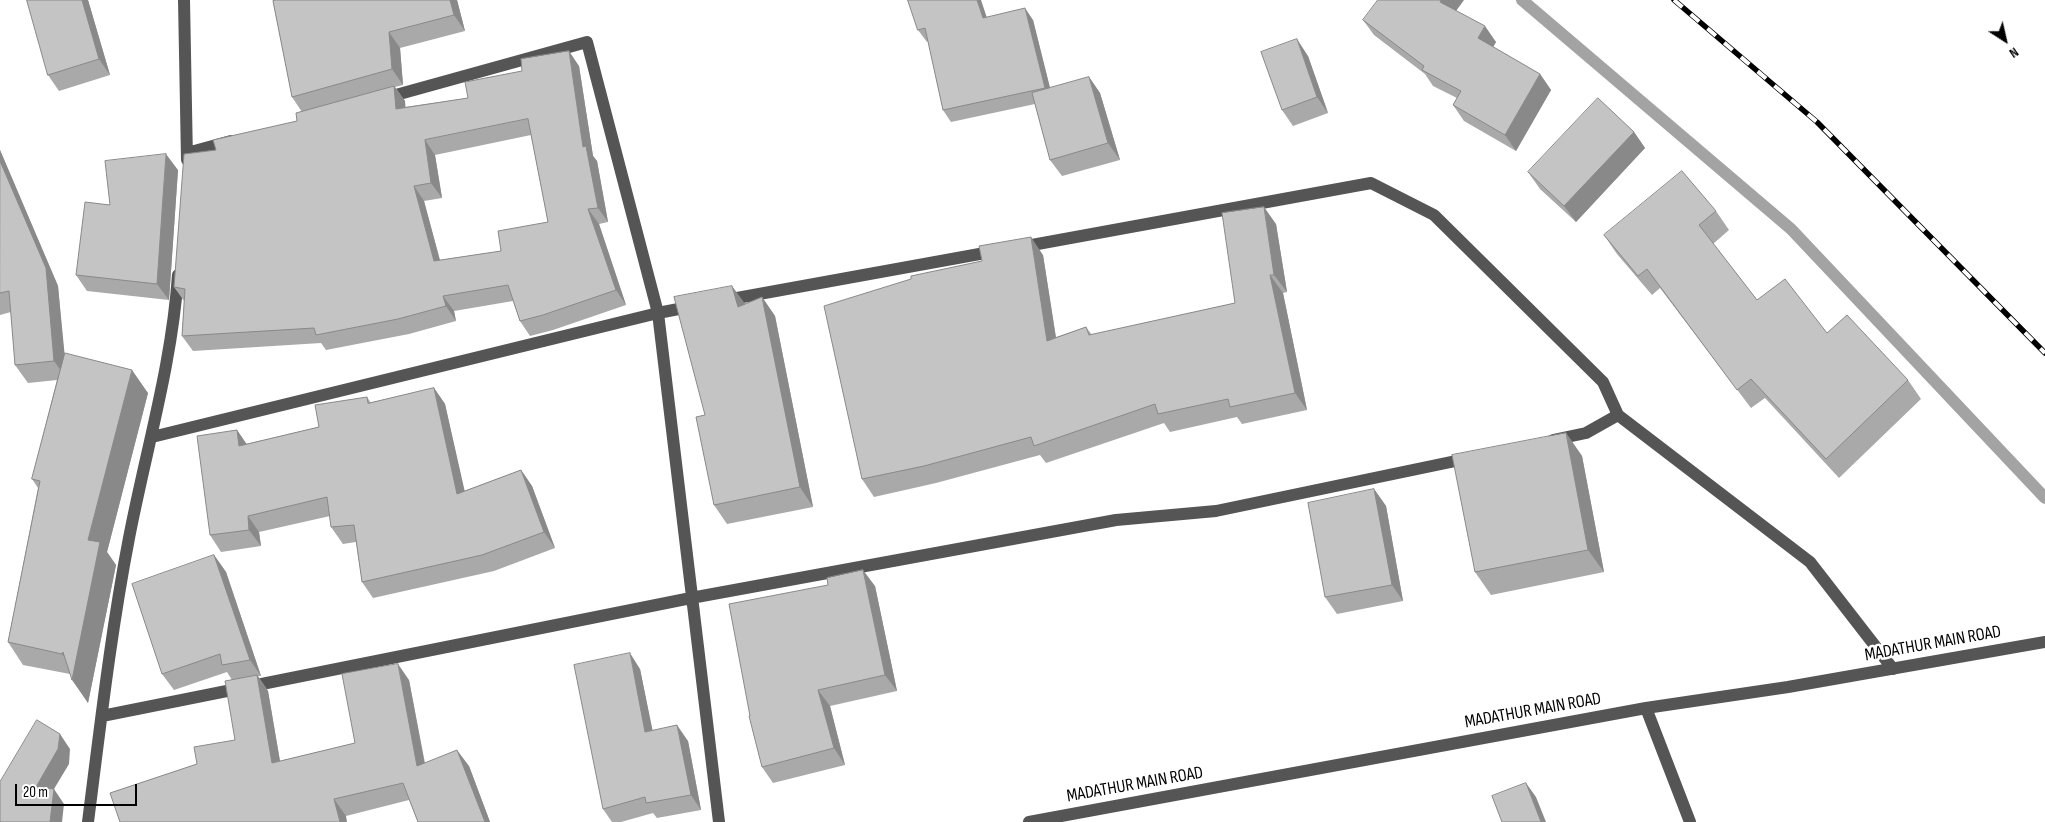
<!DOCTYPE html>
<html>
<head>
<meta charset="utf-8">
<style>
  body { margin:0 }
  #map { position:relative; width:2045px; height:822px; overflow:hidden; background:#fff; font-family:"Sofia Sans Condensed",sans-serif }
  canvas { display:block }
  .north { position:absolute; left:1980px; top:15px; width:50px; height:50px; -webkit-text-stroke:4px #fff; paint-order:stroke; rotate:145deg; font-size:14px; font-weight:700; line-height:20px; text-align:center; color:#000 }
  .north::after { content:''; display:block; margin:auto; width:18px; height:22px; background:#000; clip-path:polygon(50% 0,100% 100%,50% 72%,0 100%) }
  .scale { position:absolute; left:15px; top:784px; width:122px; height:22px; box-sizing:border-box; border:2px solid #000; border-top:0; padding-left:6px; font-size:15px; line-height:18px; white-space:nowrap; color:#000; -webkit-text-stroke:4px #fff; paint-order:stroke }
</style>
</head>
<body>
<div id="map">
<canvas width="2045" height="822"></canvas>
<div class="north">N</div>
<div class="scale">20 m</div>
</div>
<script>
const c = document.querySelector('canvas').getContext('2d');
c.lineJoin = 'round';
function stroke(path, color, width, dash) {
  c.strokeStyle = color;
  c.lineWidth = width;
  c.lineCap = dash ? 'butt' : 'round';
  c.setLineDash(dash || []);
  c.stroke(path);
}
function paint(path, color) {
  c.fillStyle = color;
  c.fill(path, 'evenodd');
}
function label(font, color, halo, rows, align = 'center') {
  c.font = font + ' "Sofia Sans Condensed",sans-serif';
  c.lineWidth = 5;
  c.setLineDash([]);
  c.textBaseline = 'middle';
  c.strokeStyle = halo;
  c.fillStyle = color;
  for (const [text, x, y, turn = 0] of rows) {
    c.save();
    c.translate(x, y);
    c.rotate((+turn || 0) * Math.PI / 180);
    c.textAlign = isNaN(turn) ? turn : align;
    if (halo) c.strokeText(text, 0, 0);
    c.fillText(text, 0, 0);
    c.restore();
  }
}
const stream = new Path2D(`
  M1522,0L1791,229L2045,498`);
const minor = new Path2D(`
  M184,0L187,160
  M385,98L587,42L658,313L719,822
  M187,153L231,141
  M1021,247L1371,183L1434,215L1603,382L1618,415L1810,562L1893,669
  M726,300L996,251
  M152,437L658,313L694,306
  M1553,440L1586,433L1618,415
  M1646,708L1690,822
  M102,716L691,598L1116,520L1216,511L1470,458
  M88,822C100,728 111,631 129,538C146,450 172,364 178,275
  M1029,822L1646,708L1788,687L2045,642`);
const rail = new Path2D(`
  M1674,0L1817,122L2045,353`);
const wall = new Path2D(`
  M27,0H88L110,75L59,91L48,75Z
  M457,0L465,31L400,48L403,85L395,87L405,101V107L468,98L579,66L593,156L597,161L608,222L599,224L626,305L553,330L530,336L520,321L513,301L454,311L456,321L409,334L326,350L321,343L193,351L182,336L184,301L174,287L216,150L297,121L302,112L292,97L273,1ZM531,135L548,222L501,251L440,260L424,201L442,198L435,155Z
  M908,0L987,17L1033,20L1050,88L1089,77L1100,93L1120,160L1062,176L1050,160L1035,104L951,122L943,110L928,41L927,42L918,30Z
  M1456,11L1496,42L1493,47L1540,74L1551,90L1516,151L1464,121L1453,105L1457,98L1433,86L1425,74L1374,35L1363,20Z
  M1308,56L1328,113L1293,126L1282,110Z
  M1634,132L1645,148L1576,222L1540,189L1528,172Z
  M0,150L58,286L64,354L148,393L107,552L116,565L88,703L70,674L23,665L8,642L38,488L32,479L57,380L28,383L15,365L11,312L0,315Z
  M178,170L169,300L87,291L76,275Z
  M1716,211L1729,230L1713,244L1757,300L1827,333L1908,380L1921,399L1839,478L1765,398L1751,408L1660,288L1652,295L1617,254L1604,235Z
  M1276,224L1287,292L1283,293L1307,410L1242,424L1237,417L1170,432L1164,423L1046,463L1040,455L936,483L874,497L862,479L1043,255L1056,337L1086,327L1092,335L1235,303Z
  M762,297L775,316L813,507L727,524L714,505L705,415L745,304Z
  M434,388L445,404L464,491L521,470L532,486L555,548L494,571L373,598L362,582L356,542L343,544L331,527L330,516L259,532L261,546L221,552L210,535L237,430L246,444L319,427L367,397L371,403Z
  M1566,433L1582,456L1604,572L1491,595L1475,572Z
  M1374,489L1386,506L1403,601L1337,614L1325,597Z
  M214,555L226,572L261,676H258L268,691L280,761L355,743L409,680L425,763L469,766L490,822H418L409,800L346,816L197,764L235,740L232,680L227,672L174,690L162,674Z
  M875,586L897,691L830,706L845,765L773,783L762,767L750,716Z
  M640,669L652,730L688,741L701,810L657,818L653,813L621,822H612L603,809Z`);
const shadedWall = new Path2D(`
  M82,0H88L110,75L99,59Z
  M450,0H457L465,31L454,15Z
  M977,0H981L991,30L983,18Z
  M1441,0H1464L1451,18L1440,2Z
  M1025,8L1033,20L1053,100L1045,88Z
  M1485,26L1496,42L1489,54L1478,38Z
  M389,32L400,48L403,85L392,69Z
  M1297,39L1308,56L1328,113L1317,97Z
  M569,51L579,66L593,156L597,161L608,222L598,208L583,147Z
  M1540,74L1551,90L1516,151L1505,135Z
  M1089,77L1100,93L1120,160L1108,143Z
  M394,86L405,101L407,124L396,109Z
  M1634,132L1645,148L1576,222L1564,206Z
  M425,140L435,155L442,198L431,183Z
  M0,150L58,286L67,379L54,361L0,161Z
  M166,154L178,170L169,300L157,284Z
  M414,186L424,201L444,276L434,261Z
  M1264,207L1276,224L1287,292L1274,275Z
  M588,209L599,224L626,305L616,290Z
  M1031,237L1043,255L1059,358L1047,341Z
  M1270,275L1283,293L1307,410L1295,393Z
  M732,286L746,305L738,307Z
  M443,296L454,311L456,321L446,306Z
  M762,297L775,316L813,507L800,487Z
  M132,370L148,393L107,552L116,565L88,703L72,680L74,670L62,654L88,540Z
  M434,388L445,404L469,510L457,494Z
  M237,430L248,446H239Z
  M1566,433L1582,456L1604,572L1588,550Z
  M521,470L532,486L555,548L544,532Z
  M1374,489L1386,506L1403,601L1392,585Z
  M248,516L259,532L261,546L249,530Z
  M214,555L226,572L261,676L250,660Z
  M863,570L875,586L897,691L885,675Z
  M630,653L640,669L656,747L645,732Z
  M398,664L409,680L428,782L417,766Z
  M257,675L268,691L283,779L272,763Z
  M818,690L830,706L845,765L834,748Z
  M677,725L688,741L701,810L691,795Z
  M60,734L70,749L69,764L54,789L64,804L62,822H50L36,787Z
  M457,750L469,766L490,822H485Z
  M1526,783L1536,797L1546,822H1541Z
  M334,799L346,816L347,822H340Z`);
const building = new Path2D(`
  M27,0H82L99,59L48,75Z
  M277,0H450L454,15L389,32L392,69L292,97L273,1Z
  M908,0H977L983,18L1025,8L1045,88L943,110L925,28L918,30Z
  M1378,0H1441L1440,2L1485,26L1478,38L1540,74L1505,135L1453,105L1461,91L1422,70L1424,66L1363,20Z
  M1297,39L1317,97L1282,110L1261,52Z
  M569,51L583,147L586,146L598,208L588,209L616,290L543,315L520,321L508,285L443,296L446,306L398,319L316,335L314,328L182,336L185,289L174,287L184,154L216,150L213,140L297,121L296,113L394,86L396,109L468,98L465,82L522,71L521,59ZM528,119L548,222L498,231L501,251L434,261L414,186L431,183L425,140Z
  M1089,77L1108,143L1050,160L1032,93Z
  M1598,98L1634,132L1564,206L1528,172Z
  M166,154L157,284L76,275L85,202L110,205L105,161Z
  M0,161L46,268L54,361L15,365L9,291L0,293Z
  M1682,171L1716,211L1699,225L1757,300L1785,279L1827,333L1847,315L1908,380L1826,459L1751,379L1737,390L1647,269L1638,276L1604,235Z
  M1264,207L1274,275H1270L1295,393L1230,407L1228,399L1158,414L1155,404L1034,446L1031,437L924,466L862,479L824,306L911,279V276L982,261L979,246L1031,237L1047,341L1086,327L1089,335L1235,303L1222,213Z
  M732,286L738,307L762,297L800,487L714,505L696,417L705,415L674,297Z
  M65,353L132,370L88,540L100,542L72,680L63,652L62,654L8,642L40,481L32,479Z
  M434,388L457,494L521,470L544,532L482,555L362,582L354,525L331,527L327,497L248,516L249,530L210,535L197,436L237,430L239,446L319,427L315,405L367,397L368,403Z
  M1566,433L1588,550L1475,572L1452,455Z
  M1374,489L1392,585L1325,597L1308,503Z
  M214,555L250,660L222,665L220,654L162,674L132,584Z
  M863,570L885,675L818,690L834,748L762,767L749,716H750L729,604L828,585L827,578Z
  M630,653L645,732L677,725L691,795L646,803L645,797L603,809L574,665Z
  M398,664L417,766L457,750L485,822H418L403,783L334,799L340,822H120L110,793L197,764L194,747L235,740L225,681L257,675L272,763L355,743L342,674Z
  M37,720L60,734L58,749L36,787L54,789L50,822H0V782Z
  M1526,783L1541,822H1502L1492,796Z`);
const streetNames = [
  ["MADATHUR MAIN ROAD",1933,644,-10],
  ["MADATHUR MAIN ROAD",1533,711,-10],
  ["MADATHUR MAIN ROAD",1135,785,-10]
];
stroke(stream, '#a3a3a3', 12);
stroke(minor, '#555', 12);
stroke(rail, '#000', 5.5);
stroke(rail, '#fff', 4, [11]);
paint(wall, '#a9a9a9');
paint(shadedWall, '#898989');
paint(building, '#c4c4c4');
stroke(building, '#898989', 1);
label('18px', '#000', '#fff', streetNames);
</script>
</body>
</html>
